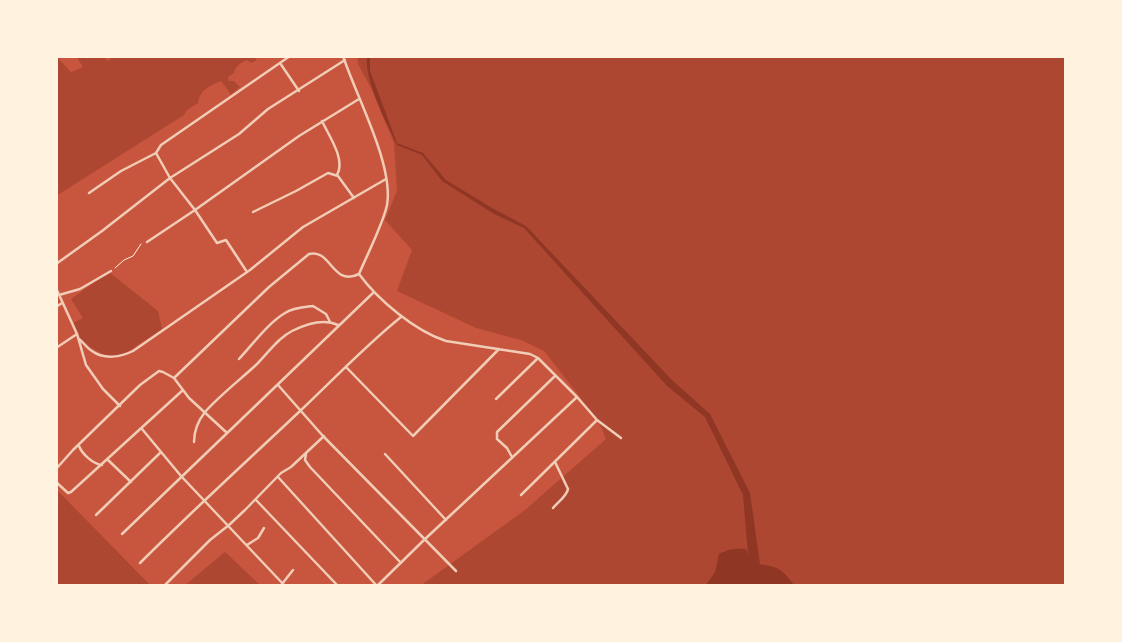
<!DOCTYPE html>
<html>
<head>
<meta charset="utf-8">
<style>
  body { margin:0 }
  #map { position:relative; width:1122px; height:642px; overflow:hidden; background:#c8553d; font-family:"PT Sans",sans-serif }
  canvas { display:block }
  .frame { position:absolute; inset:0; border:58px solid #fff3e0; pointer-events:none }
</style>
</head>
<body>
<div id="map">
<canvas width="1122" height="642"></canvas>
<div class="frame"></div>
</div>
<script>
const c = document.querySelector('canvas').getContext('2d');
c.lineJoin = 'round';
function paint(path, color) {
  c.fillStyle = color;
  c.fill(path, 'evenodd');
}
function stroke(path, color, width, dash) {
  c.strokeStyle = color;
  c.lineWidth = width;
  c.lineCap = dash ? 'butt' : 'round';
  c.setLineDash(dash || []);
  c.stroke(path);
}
const green = new Path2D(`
  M56,56L71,72L83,67L76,56H104L107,61L114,56H258L255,58L257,60L251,63L247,60C241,62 235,67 234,73L228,77L229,81H234L240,87L231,94L221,81C210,86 200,89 198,103L187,110L184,115L56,196Z
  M357,56H1066V586H795C792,582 788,575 784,572C769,561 755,570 746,549L723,551L715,572L705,586H420L525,510L606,439L598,420L544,351L521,340L476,328L397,291L412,250L385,220L397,191L394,143L372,90L358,64Z
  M109,272L158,311L162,329L123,355L106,356L90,347L81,339L73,323L83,318L71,299Z
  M56,489L151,586H56Z
  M225,552L261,586H184Z`);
const water = new Path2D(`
  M367,56H370V71L397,143L423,153L446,180L492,208L526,226L672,380L710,414L750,493L760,564C779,567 783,569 795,586H705L715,572L719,554C726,549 736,548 746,549L748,554L743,495L705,417L667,386L524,228L494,214L442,181L422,155L397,145C386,123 364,79 367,56Z`);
const path = new Path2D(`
  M115,268L124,260L133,256L141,244`);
const minor = new Path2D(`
  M280,63L299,91
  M322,121C329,136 346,160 337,175
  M89,193L121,171L156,153
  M253,212L296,191L328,173L338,176L354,198
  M147,242L195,210L299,136L359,99
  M56,264L102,231L170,178L239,134L268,109L345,60
  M247,272L226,240L217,243L195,210L170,178L156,153L161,145L290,56
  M359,274C378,300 415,331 446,341L530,354L538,358L577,397L597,420L621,438
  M56,288L77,334L86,365L103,389L120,406
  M59,295L80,289L111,271
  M56,307L62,303
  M79,339C84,343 87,348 92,351C104,360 121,357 133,351L250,270L303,227L386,179
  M56,348L77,334
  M239,359C253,344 267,324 285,313C292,308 305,307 313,306L326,314L330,322
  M347,368L413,436L499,349
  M174,378L269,287L309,254C331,248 332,287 359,274C367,255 383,224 387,205C394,165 356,96 343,56
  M278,385L323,436L456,571
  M496,399L538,358
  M142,429L181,476L285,586
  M194,442C194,430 198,421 205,412C219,396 241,379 257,364C268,353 278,338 292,331C306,324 323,318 338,325
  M79,446C82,454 93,464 102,465
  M306,454L305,460L310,467L401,563
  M385,454L446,520
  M512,457L507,448L497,439V432L555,376
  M108,460L131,482
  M56,469L73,450L140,385L159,371L163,372L174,378L189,398L226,432
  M278,477L377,586
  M56,482L68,493L71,492L183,390
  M521,495L596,421
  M256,500L338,586
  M553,508C558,502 567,496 568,489L555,462
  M96,515L161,452
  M122,534L374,292
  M247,545L258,538L264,528
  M140,563C192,511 246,462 299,412C333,380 365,346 401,317
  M282,584L293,570
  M164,586L210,540L229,525L245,510L281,473L291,467L324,436
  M377,586L424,540L577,397`);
paint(green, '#ae4732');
paint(water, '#8f3625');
stroke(path, '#fff3e0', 1);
stroke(minor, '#f1ccb7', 2.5);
</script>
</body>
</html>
